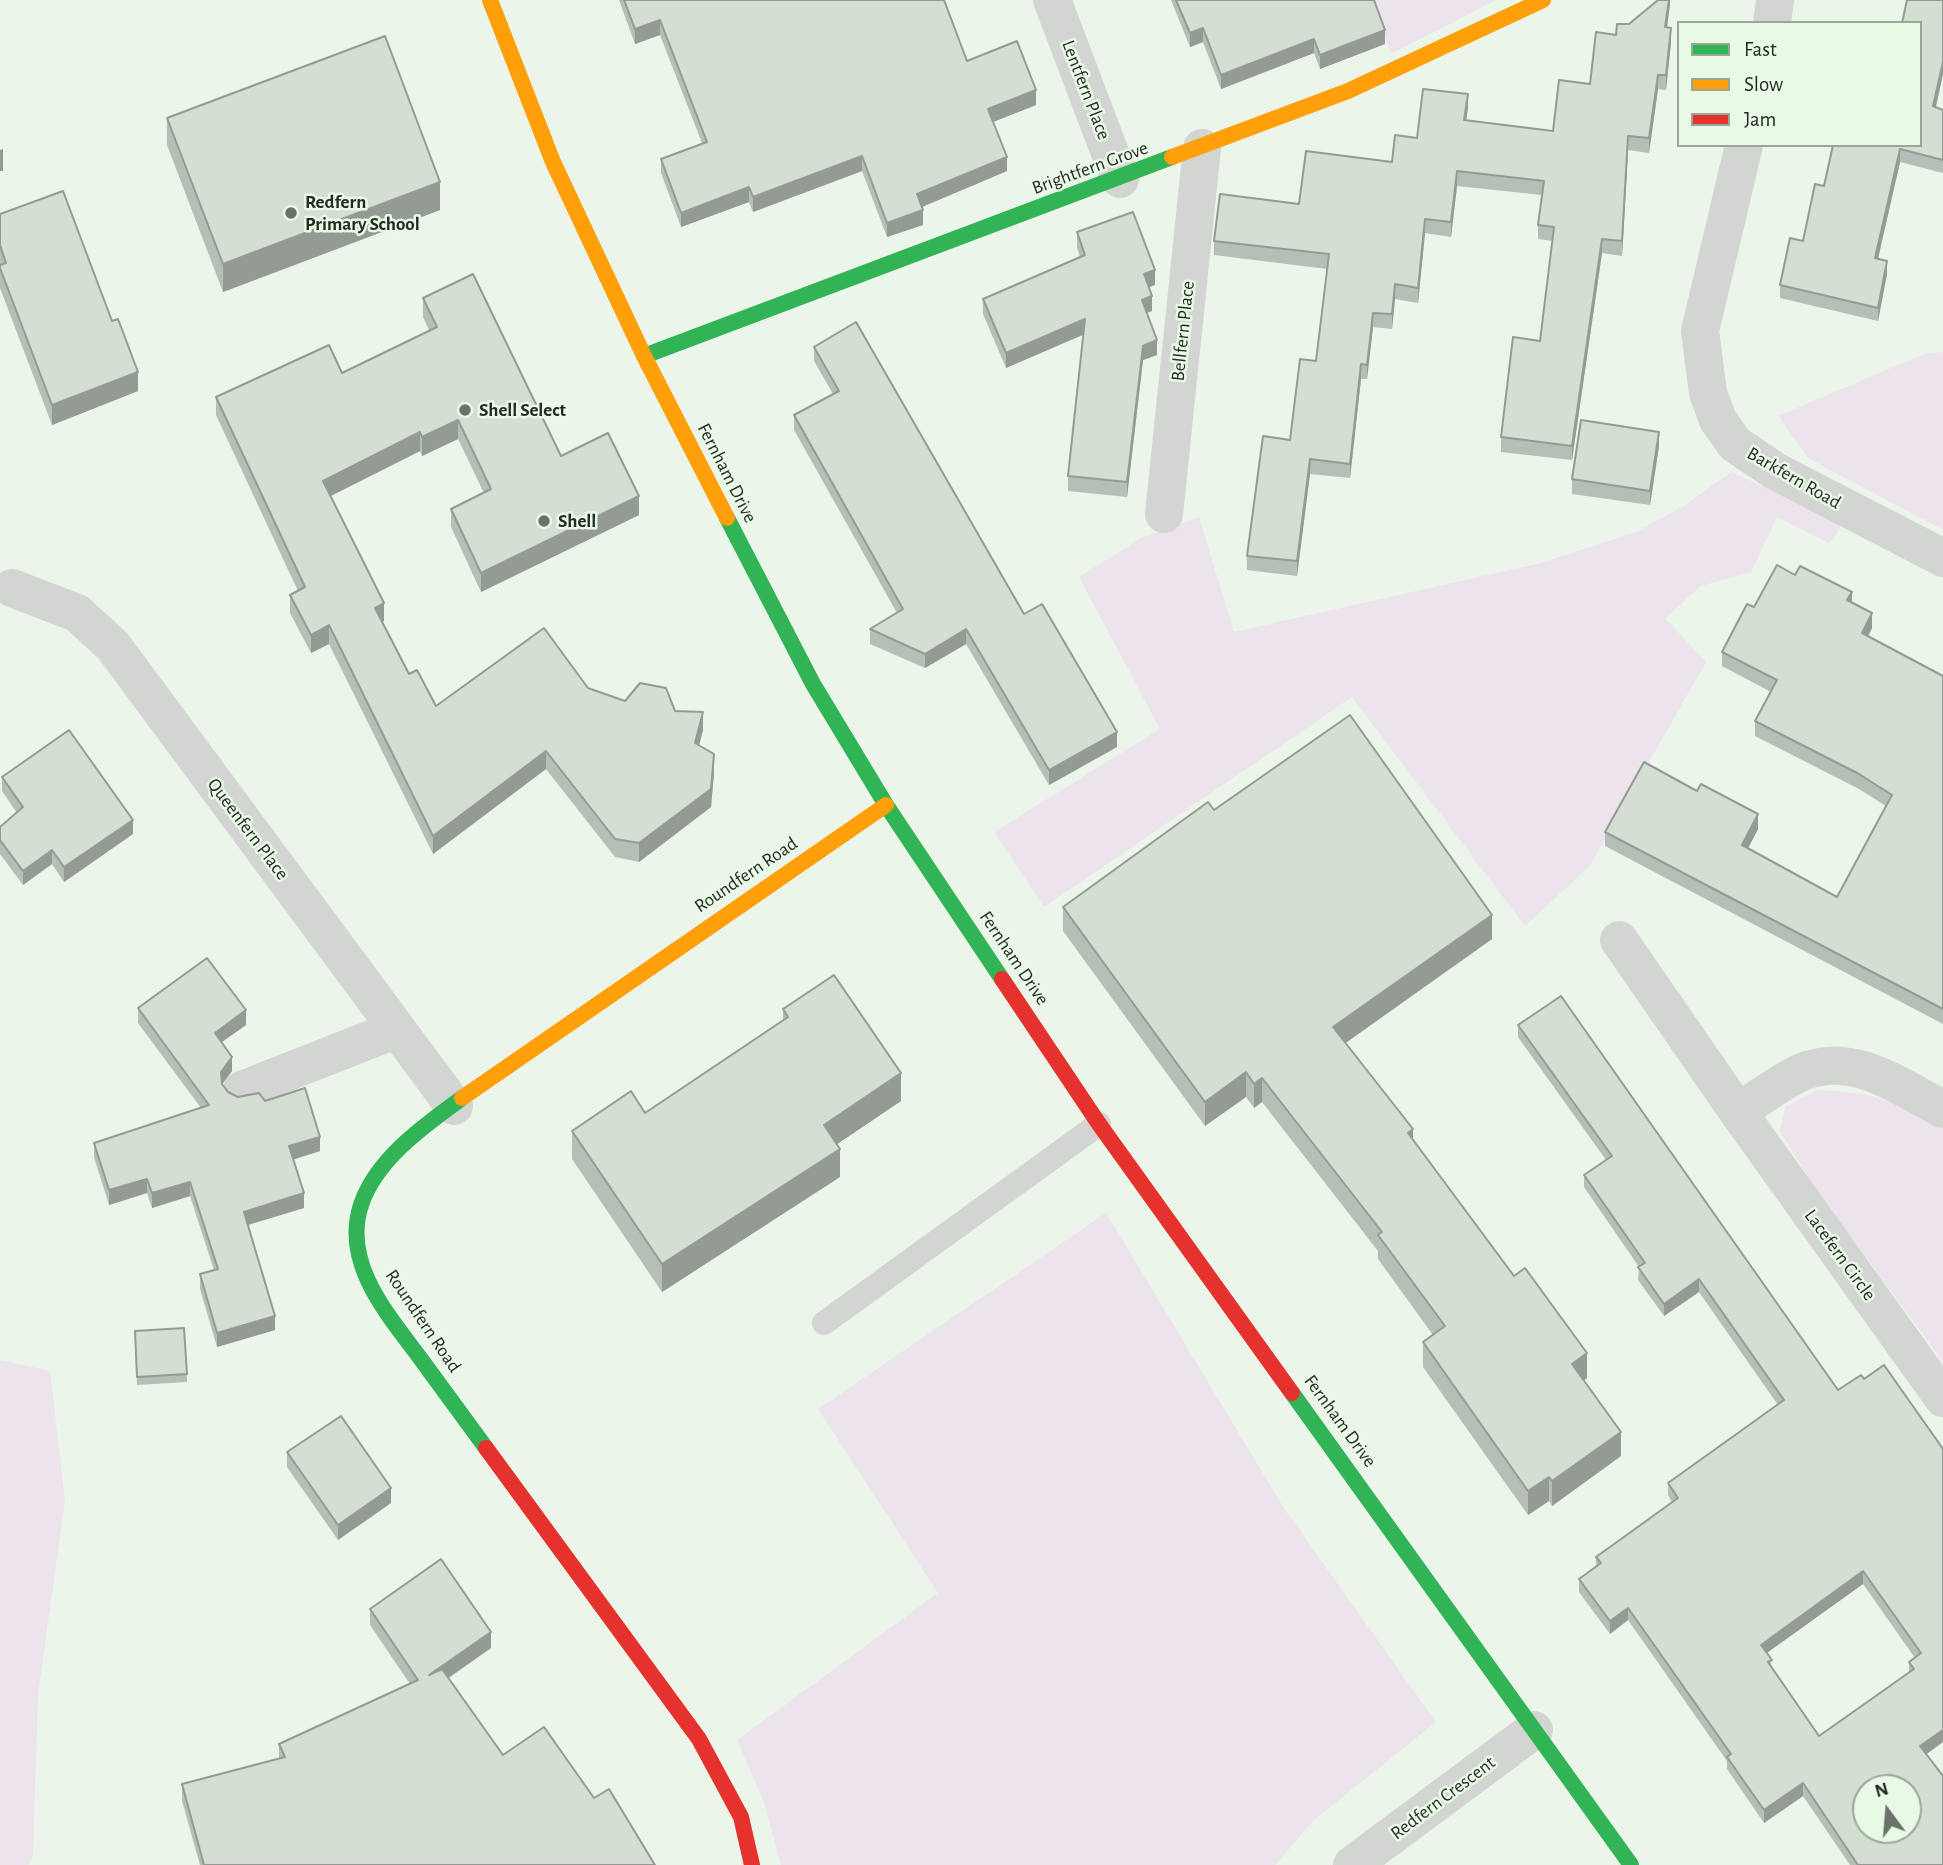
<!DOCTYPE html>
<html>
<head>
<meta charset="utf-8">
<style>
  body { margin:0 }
  #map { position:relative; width:1943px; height:1865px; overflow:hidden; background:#ecf5ea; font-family:"Alegreya Sans",sans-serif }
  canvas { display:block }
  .legend { position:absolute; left:1677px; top:21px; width:245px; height:126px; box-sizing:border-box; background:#e8f9e6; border:2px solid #9aa798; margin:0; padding:9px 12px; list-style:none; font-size:21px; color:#252b24 }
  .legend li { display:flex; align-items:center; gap:14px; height:35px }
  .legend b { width:35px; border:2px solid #9aa798 }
  .north { position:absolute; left:1852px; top:1774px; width:70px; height:70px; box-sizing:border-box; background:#e8f9e6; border:2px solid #9aa798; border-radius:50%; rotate:344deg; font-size:19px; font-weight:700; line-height:28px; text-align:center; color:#252b24 }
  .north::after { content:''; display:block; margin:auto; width:24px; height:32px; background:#6b7269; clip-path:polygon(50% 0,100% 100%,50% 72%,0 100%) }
</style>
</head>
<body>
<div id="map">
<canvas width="1943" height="1865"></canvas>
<ul class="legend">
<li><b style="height:9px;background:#30b455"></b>Fast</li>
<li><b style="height:9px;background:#ff9f0a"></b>Slow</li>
<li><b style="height:9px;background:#e5322d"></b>Jam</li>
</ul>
<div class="north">N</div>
</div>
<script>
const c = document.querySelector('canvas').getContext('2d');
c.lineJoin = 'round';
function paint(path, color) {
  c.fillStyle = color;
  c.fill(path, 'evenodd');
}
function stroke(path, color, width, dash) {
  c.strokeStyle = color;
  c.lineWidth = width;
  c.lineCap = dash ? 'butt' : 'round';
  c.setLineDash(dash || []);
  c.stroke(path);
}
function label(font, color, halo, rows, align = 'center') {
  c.font = font + ' "Alegreya Sans",sans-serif';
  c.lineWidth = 5;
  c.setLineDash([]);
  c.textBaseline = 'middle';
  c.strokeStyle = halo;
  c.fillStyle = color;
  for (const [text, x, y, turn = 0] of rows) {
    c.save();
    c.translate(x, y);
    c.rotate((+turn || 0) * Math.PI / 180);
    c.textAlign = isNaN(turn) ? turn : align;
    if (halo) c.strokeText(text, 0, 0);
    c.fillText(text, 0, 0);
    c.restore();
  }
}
const green = new Path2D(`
  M1373,0H1496L1391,54Z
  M1943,352V530L1808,458L1778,416L1924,354Z
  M1731,472L1844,522L1829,543L1777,517L1751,572L1701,586L1665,618L1706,662L1589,867L1525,926L1352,697L1044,907L994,832L1160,729L1079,577L1141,538L1199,517L1234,632L1541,563L1636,532L1684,506Z
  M1818,1090C1872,1092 1896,1101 1943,1129V1362L1815,1188L1780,1131L1786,1106Z
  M1106,1213L1285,1510L1436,1722L1315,1819L1275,1865H781L764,1802L737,1740L938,1593L818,1409Z
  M0,1360L50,1371L65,1500L38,1694L33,1855L28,1865H0Z`);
const lane = new Path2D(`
  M824,1323L1099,1124`);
const street = new Path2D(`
  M1052,0L1120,179
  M1772,23L1775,0
  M1744,145L1700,331L1708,393L1718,420L1735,444L1775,471L1943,558
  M1164,514L1202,148
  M12,588L77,613L113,646L454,1106
  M1619,940L1738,1112L1943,1398
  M242,1090L397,1029
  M1738,1112C1758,1099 1780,1082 1802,1072C1853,1051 1900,1087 1943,1109
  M1352,1865L1534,1730`);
const fast = new Path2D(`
  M644,356L1172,157
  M727,518L813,684L886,805L1002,979
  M462,1098C425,1125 376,1159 361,1205C341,1265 391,1318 423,1362C444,1391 465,1419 486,1448
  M1292,1393L1631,1865`);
const slow = new Path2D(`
  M490,0L553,162L644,356L727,518
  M1172,157L1348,91L1543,0
  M462,1098L886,805`);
const jam = new Path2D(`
  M1002,979L1099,1124L1292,1393
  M486,1448L699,1739L741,1817L752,1865`);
const wall = new Path2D(`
  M619,0H944L967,61L1036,105L993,122L1007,171L922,207L923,225L887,237L862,171L753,212L749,202L681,227L661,173V159L702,143L660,35L635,44Z
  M1171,0H1374L1385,44L1320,69L1314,53L1221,89L1203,42L1190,47Z
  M1670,0L1667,27L1671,42L1666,90L1658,89L1649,153L1628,150L1622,256L1602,253L1572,460L1501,452V437L1540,341L1553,241L1538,239V225L1542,195L1457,186L1451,237L1425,233L1418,303L1395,299L1392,329L1373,327L1367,379H1361L1350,478L1310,474L1297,576L1247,570V556L1290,440L1316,361L1327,269L1214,255V241L1392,162L1417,138L1468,108L1466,121L1553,131L1590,84L1616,35L1629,24Z
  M1943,0V74L1936,107L1943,110V173L1900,162L1878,259L1887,274L1878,321L1780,298V285L1803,241L1824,186L1833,145H1920Z
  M167,118L440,210L223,292L167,145Z
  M0,214L112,321L138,391L52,425L0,288Z
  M1077,232L1155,285L1149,287L1152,311L1147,313L1157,355L1143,360L1127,497L1068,491V476L1083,334L1006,368L983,314V299L1080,257L1077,247Z
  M423,298L561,456L639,515L481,592L451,527V509L484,493L458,439L422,456L420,451L330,496L384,621L382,622L409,674L436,706L588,688L625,701L675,711L703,730L699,745L714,773L711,807L639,862L615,857L546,769L433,854L329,644L311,653L290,613V595L298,591L216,415V397L342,373L429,330L423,317Z
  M814,347L1024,614L1117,747L1049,785L966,644L925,668L870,644V629L897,613L794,430V415L833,394L814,361Z
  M1659,446L1650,505L1572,494V479Z
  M1795,575L1852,603L1872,628L1868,636L1943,676V1024L1605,846V832L1758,829L1748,848L1837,897L1886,806L1859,789L1755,736V721L1771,692L1722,666V652L1754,607Z
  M2,777L133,834L64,882L52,864L23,885L0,854V827L17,813L2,791Z
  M1214,810L1492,939L1345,1043L1413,1139L1587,1378L1583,1380L1621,1456L1552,1506L1549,1501L1528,1515L1423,1367V1342L1433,1335L1378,1259V1251L1262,1102L1254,1108L1246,1097L1205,1126L1063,931V907Z
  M138,1008L246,1025L221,1042L232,1071L222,1084L228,1092L238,1097L265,1101L320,1151L293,1159L304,1208L248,1225L275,1330L217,1347L200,1289V1274L214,1270L190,1196L152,1208L147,1193L109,1205L94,1157V1143L201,1108L138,1023Z
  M783,1009L901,1101L837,1144L840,1177L662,1292L572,1159V1131L645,1113L783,1020Z
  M1518,1025L1838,1390L1864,1379L1943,1449V1742L1926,1754L1943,1865H1850L1803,1796L1764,1823L1727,1769V1761L1628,1620L1610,1634L1579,1592V1579L1596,1566V1557L1672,1502L1668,1495V1483L1778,1405L1699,1292L1664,1316L1638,1280L1639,1267L1584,1187V1175L1606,1160L1518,1037ZM1863,1584L1915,1658L1909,1662V1673L1819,1736L1772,1667L1767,1653Z
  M135,1331L187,1374V1382L137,1385Z
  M287,1452L391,1503L338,1540L287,1467Z
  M370,1609L491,1648L449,1678L503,1755L594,1798L655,1865H200L182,1801V1784L279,1759V1744L410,1684L370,1625Z`);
const shadedWall = new Path2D(`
  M1669,0H1670V5L1665,42V27Z
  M660,20V35L635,44V29Z
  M1203,28V42L1190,47V33Z
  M1671,28V42L1666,90V75Z
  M1385,30V44L1320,69V55Z
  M1314,39V53L1221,89V75Z
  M1943,62V74L1933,119V106Z
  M1658,75V89L1649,153V138Z
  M1036,90V105L988,124V109Z
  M1468,94V108L1464,135V120Z
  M1628,136V150L1622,256V241Z
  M3,149V171H0V150Z
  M1900,149V162L1875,271V258Z
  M862,156V171L753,212V197Z
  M1007,157V171L917,209V194Z
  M1457,171V186L1451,237V222Z
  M440,182V210L223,292V264Z
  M749,187V202L681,227V213Z
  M923,210V225L887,237V223Z
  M1425,219V233L1418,303V288Z
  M1602,239V253L1572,460V446Z
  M1887,261V274L1878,321V308Z
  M1155,270V285L1144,289V274Z
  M1395,284V299L1392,329V314Z
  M1152,296V311L1142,314V300Z
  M1373,313V327L1367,379V365Z
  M1085,319V334L1006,368V353Z
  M1157,340V355L1143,360L1127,497V482L1143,346Z
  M1361,364V379L1350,478V464Z
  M138,372V391L52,425V405Z
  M458,420V439L422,456V437Z
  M420,432V451L323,500V481Z
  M1659,432V446L1650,505V491Z
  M1310,459V474L1297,576V561Z
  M639,496V515L481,592V573Z
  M1852,592V607L1847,600Z
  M384,603V621L375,626V608Z
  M1872,613V628L1862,648V633Z
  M329,625V644L311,653V635Z
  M966,629V644L925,668V654Z
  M703,712V730L695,761V743Z
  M1117,732V747L1049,785V770Z
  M546,751V769L433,854V836Z
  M714,754V773L711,807L639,862V843Z
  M1758,814V829L1742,860V845Z
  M133,820V834L64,882V867Z
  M52,850V864L23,885V871Z
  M1492,915V939L1333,1052V1027Z
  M246,1010V1025L215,1047V1033Z
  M232,1057V1071L221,1086V1072Z
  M1246,1072V1097L1205,1126V1102Z
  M901,1073V1101L824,1153V1125Z
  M1262,1078V1102L1254,1108V1084Z
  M1413,1129V1154L1408,1133Z
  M320,1137V1151L289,1161V1146Z
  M840,1149V1177L662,1292V1264Z
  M147,1179V1193L109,1205V1190Z
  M190,1182V1196L152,1208V1193Z
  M304,1193V1208L244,1226V1212Z
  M1699,1279V1292L1664,1316V1304Z
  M275,1316V1330L217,1347V1333Z
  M1587,1353V1378L1572,1389V1364Z
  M1621,1432V1456L1552,1506V1481Z
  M1549,1477V1501L1528,1515V1491Z
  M391,1488V1503L338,1540V1525Z
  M1863,1571V1584L1761,1657V1645Z
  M1628,1608V1620L1610,1634V1621Z
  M491,1632V1648L429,1691V1675Z
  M1943,1730V1742L1920,1759V1746Z
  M1803,1783V1796L1764,1823V1810Z`);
const building = new Path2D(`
  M624,0H944L967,61L1017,41L1036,90L988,109L1007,157L917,194L923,210L887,223L862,156L753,197L749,187L681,213L661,159L707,142L660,20L635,29Z
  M1176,0H1374L1385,30L1320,55L1314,39L1221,75L1203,28L1190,33Z
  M1658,0H1669L1665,27L1671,28L1666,75H1658L1649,138L1628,136L1622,241L1602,239L1572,446L1501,437L1513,337L1540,341L1554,227L1538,225L1544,181L1457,171L1451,222L1425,219L1418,288L1395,284L1392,314L1373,313L1367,365L1361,364L1350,464L1310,459L1297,561L1247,556L1263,436L1290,440L1300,359L1316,361L1329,254L1214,241L1220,194L1299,204L1306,151L1392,162L1395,135L1417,138L1423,89L1468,94L1464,120L1553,131L1559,80L1590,84L1596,32L1616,35L1617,24H1629Z
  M1907,0H1943V62L1933,106L1943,110V160L1900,149L1875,258L1887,261L1878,308L1780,285L1790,238L1803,241L1815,184L1824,186L1833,145H1920V23H1902Z
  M385,36L440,182L223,264L167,118Z
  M63,191L112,321L118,319L138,372L52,405L0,268V265L6,263L0,245V214Z
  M1133,212L1155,270L1144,274L1152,296L1142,300L1157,340L1143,346L1127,482L1068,476L1085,319L1006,353L983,299L1085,255L1077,232Z
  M473,274L561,456L608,433L639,496L481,573L451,509L491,489L458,420L422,437L420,432L323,481L384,603L375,608L409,674L417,670L436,706L544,628L588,688L625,701L640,683L666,688L675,711L703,712L695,743L714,754L711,789L639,843L615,839L546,751L433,836L329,625L311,635L290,595L305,587L216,397L329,345L342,373L437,327L423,298Z
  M856,322L1024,614L1042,604L1117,732L1049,770L966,629L925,654L870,629L903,609L794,415L839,391L814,347Z
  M1581,420L1659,432L1650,491L1572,479Z
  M1777,565L1795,575L1800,566L1852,592L1847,600L1872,613L1862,633L1943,676V1009L1605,832L1644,762L1697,791L1701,784L1758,814L1742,845L1837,897L1892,795L1859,774L1755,721L1777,680L1722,652L1747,604L1754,607Z
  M1350,715L1492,915L1333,1027L1413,1129L1408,1133L1514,1276L1525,1268L1587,1353L1572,1364L1621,1432L1552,1481L1549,1477L1528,1491L1423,1342L1445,1326L1378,1235L1382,1232L1262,1078L1254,1084L1246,1072L1205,1102L1063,907L1208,802L1214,810Z
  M69,730L133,820L64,867L52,850L23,871L0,840V827L23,807L2,777Z
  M207,958L246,1010L215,1033L232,1057L221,1072L222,1084L228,1092L238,1097L259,1093L265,1101L305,1088L320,1137L289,1146L304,1193L244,1212L275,1316L217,1333L200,1274L218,1269L190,1182L152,1193L147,1179L109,1190L94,1143L209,1105L138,1008Z
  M834,975L901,1073L824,1125L840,1149L662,1264L572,1131L631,1091L645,1113L788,1017L783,1009Z
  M1561,996L1838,1390L1861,1375L1864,1379L1884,1365L1943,1449V1730L1920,1746L1943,1776V1865H1858L1803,1783L1764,1810L1727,1757L1731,1754L1628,1608L1610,1621L1579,1579L1601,1563L1596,1557L1678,1498L1668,1483L1784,1400L1699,1279L1664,1304L1638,1267L1645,1263L1584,1175L1612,1156L1518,1025ZM1863,1571L1921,1653L1909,1662L1914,1669L1819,1736L1768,1662L1772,1660L1761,1645ZM1866,1788H1908V1830H1866Z
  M184,1328L187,1374L137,1377L135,1331Z
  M341,1416L391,1488L338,1525L287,1452Z
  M441,1559L491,1632L429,1675L442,1669L503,1755L544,1727L594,1798L609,1789L655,1865H204L182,1784L285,1757L279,1744L418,1680L370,1609Z`);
const markers = [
  [291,213,7,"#6b7269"],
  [465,410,7,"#6b7269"],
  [544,521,7,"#6b7269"]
];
const streetNames = [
  ["Lentfern Place",1086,90,69],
  ["Brightfern Grove",1090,168,-20],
  ["Bellfern Place",1183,331,-84],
  ["Fernham Drive",727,473,63],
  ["Barkfern Road",1794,478,30],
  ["Queenfern Place",248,829,53],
  ["Roundfern Road",746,875,-34],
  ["Fernham Drive",1014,958,56],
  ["Lacefern Circle",1840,1255,54],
  ["Roundfern Road",423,1321,56],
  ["Fernham Drive",1340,1421,54],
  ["Redfern Crescent",1443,1798,-37]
];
const poiNames = [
  ["Redfern",305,202],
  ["Primary School",305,224],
  ["Shell Select",479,410],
  ["Shell",558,521]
];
paint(green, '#ece3ed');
stroke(lane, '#d3d5d3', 24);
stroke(street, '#d3d5d3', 38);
stroke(fast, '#30b455', 16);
stroke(slow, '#ff9f0a', 16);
stroke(jam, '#e5322d', 16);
paint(wall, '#b6bfb5');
paint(shadedWall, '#949b94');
paint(building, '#d4ded3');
stroke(building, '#949b94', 2);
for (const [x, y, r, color] of markers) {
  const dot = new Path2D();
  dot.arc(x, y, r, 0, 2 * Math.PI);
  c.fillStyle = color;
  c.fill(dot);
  stroke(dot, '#e8f9e6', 2.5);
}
label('19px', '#252b24', '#e8f9e6', streetNames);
label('bold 19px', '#252b24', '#e8f9e6', poiNames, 'left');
</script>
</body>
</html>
